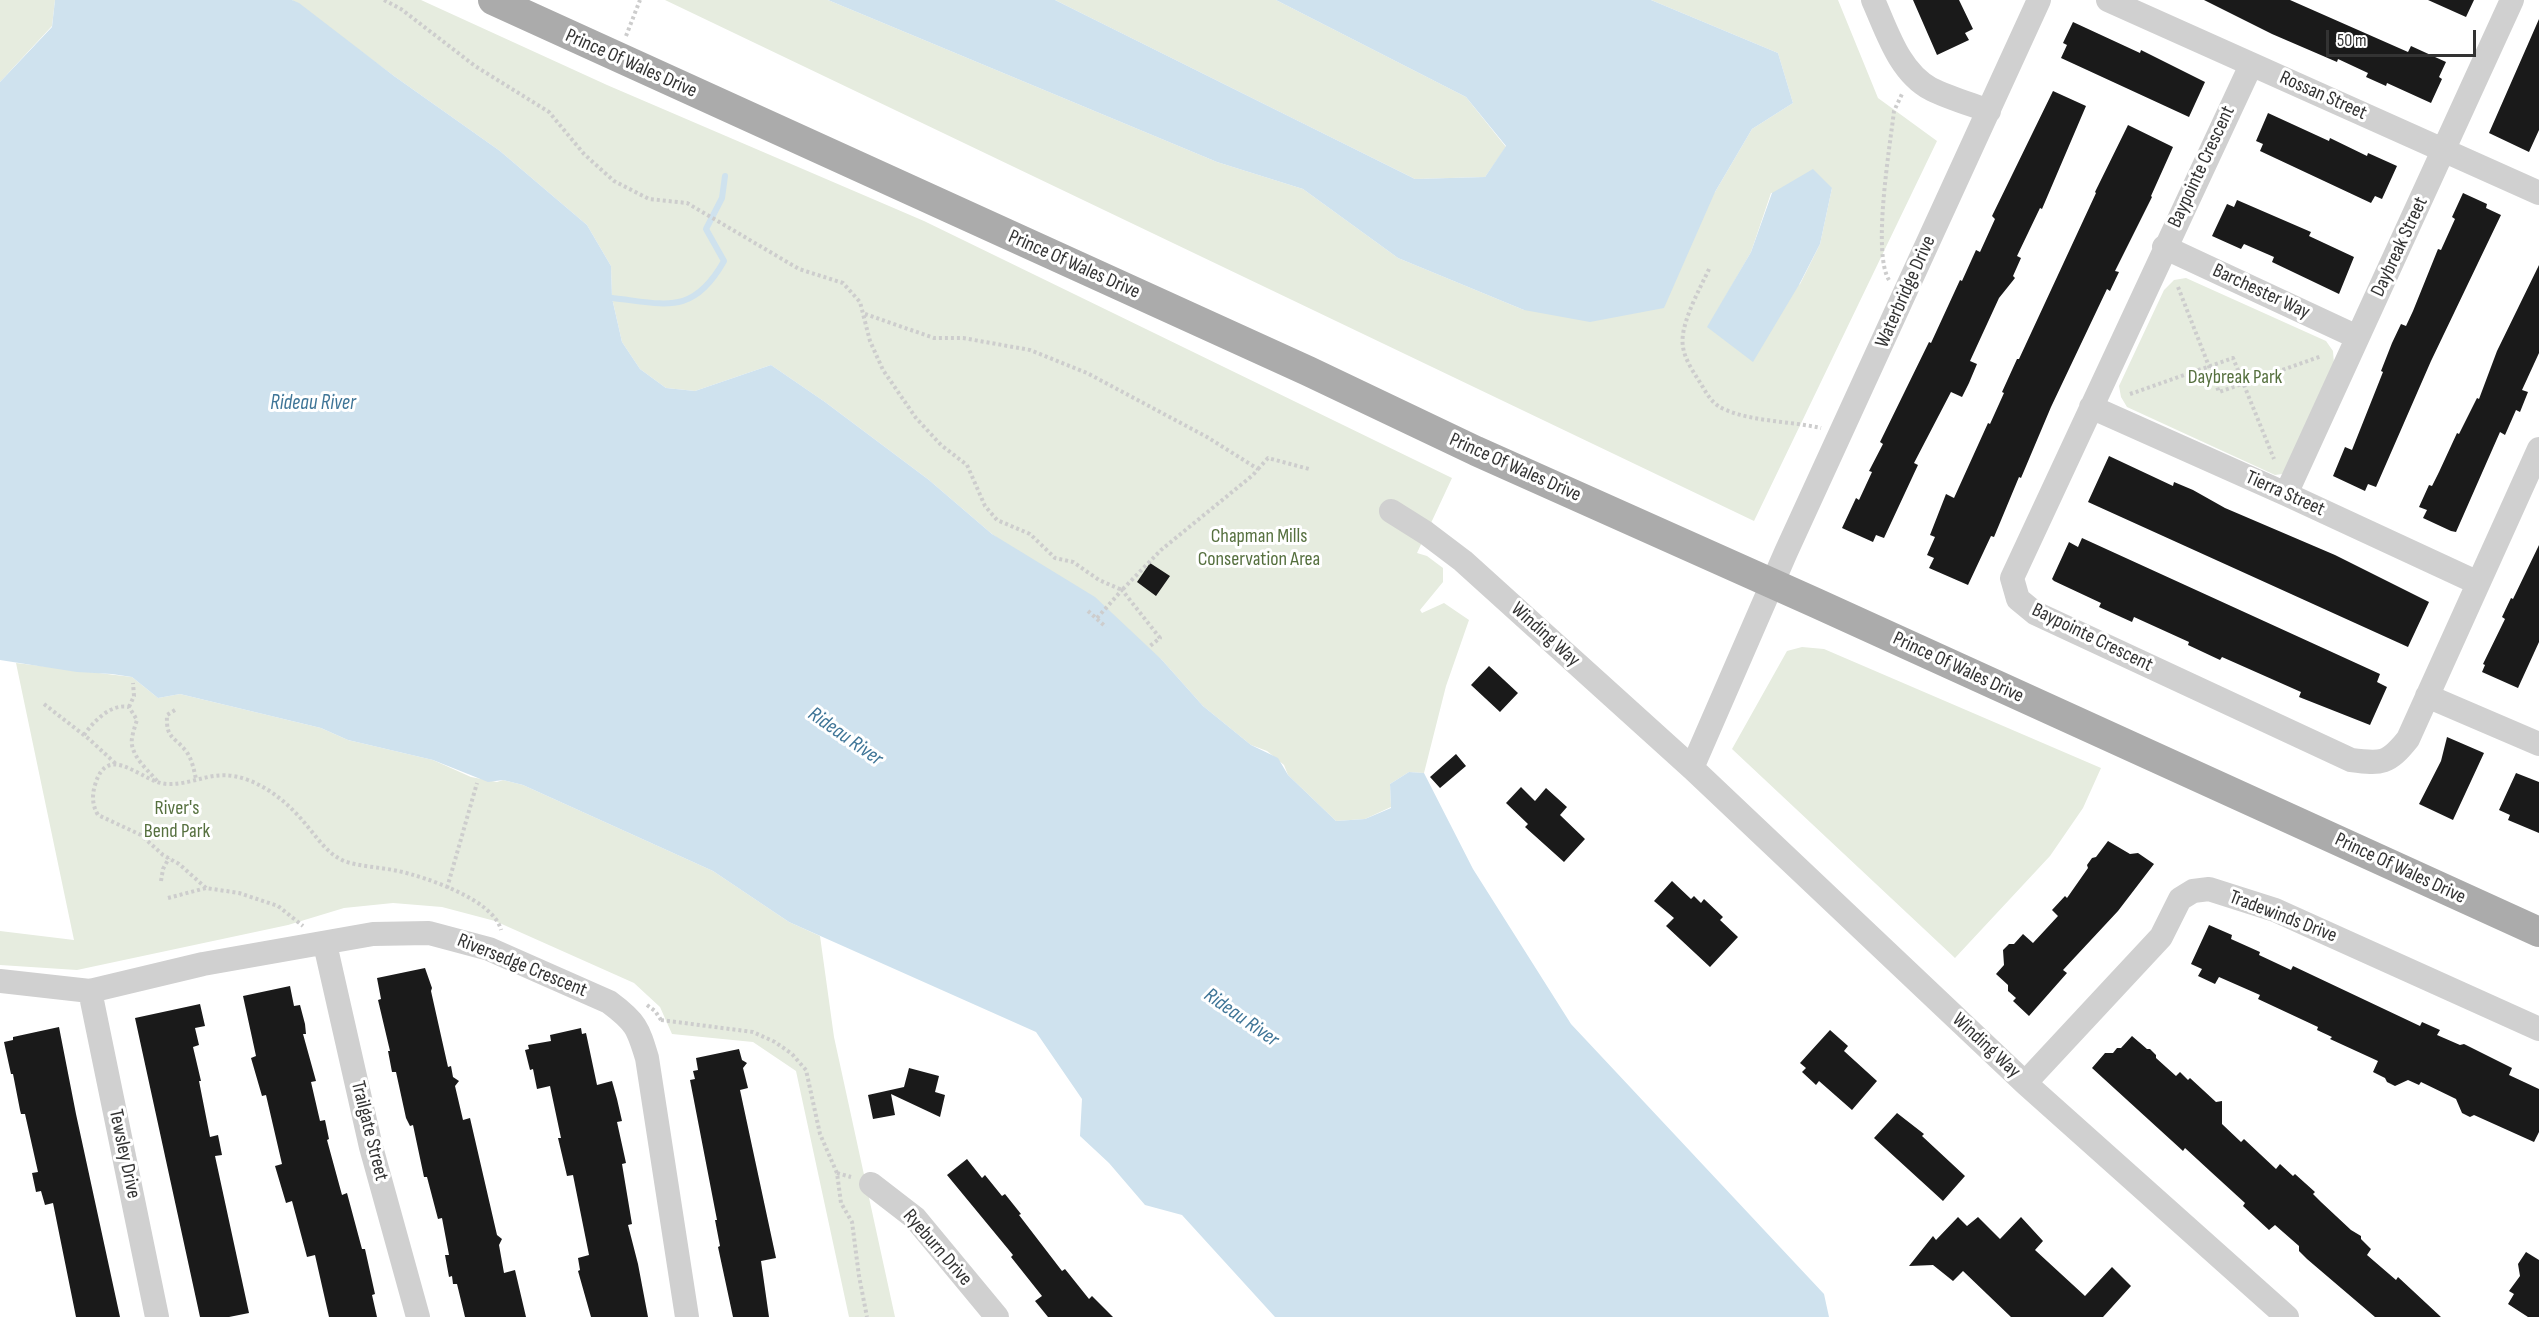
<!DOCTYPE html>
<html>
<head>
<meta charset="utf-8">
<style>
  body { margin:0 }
  #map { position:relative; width:2539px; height:1317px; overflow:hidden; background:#fff; font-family:"Sofia Sans Condensed",sans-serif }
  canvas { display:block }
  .scale { position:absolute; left:2326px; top:30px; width:150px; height:27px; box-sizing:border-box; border:3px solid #333; border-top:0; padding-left:8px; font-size:18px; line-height:21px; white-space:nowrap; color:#333; -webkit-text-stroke:4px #fff; paint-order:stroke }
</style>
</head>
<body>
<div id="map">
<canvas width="2539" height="1317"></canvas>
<div class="scale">50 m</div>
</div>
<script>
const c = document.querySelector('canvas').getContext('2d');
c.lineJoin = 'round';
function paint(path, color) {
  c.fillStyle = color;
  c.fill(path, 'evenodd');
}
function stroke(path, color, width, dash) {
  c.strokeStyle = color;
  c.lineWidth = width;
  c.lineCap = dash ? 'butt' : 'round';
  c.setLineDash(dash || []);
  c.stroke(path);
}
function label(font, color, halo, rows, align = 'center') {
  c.font = font + ' "Sofia Sans Condensed",sans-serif';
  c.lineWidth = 6;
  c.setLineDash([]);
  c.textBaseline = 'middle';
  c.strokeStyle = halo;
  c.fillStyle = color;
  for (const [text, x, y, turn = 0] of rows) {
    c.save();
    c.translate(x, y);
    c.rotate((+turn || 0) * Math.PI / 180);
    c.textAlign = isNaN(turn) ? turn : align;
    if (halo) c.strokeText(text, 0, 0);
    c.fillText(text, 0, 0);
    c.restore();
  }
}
const green = new Path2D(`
  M0,0H55L52,26L0,82Z
  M292,0H421L607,85L924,221L1452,478L1417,553L1427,556L1443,568V582L1420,610L1422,613L1444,603L1469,620L1446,686L1424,773L1409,772L1390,784L1391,807L1365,819L1336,821L1288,775L1284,765L1267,751L1251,745L1203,706L1162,660L992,534L929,480L825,402L771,365L695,391L666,388L640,369L622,342L612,298L611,266L587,225L500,151L394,76Z
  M665,0H828L1217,162L1303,189L1398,258L1524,310L1715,192L1752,129L1793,103L1778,53L1651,0H1838L1878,98L1937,141L1754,521ZM1832,188L1820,244L1800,284L1708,327L1751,252L1771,193Z
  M1055,0H1276L1466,97L1506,147L1485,177L1415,179Z
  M2186,278L2326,341L2333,351L2334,364L2286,469L2282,474L2275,475L2127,407L2121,397L2119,386L2164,290L2174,280Z
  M1802,647L1824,649L2101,768L2083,808L2050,856L1955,958L1732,749L1787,651Z
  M16,663L132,677L158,698L180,694L321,728L348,740L433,760L471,777L497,782L503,780L523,785L713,871L789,922L820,936L834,1037L895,1317H849L796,1071L753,1042L672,1034L660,1007L634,983L495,921L442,907L393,903L344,908L288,925L77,970L0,965V931L74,940Z`);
const water = new Path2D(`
  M55,0H292L299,3L394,76L500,151L587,225L611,266L612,298L622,342L640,369L666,388L695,391L771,365L825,402L929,480L992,534L1095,597L1162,660L1203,706L1251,745L1278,758L1288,775L1336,821L1365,819L1391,808L1390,784L1409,772L1424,773L1473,869L1571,1024L1824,1294L1829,1317H1275L1182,1215L1145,1205L1109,1163L1080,1136L1082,1099L1036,1032L789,922L713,871L523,785L503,780L488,782L433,760L348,740L321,728L180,694L158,698L132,677L112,674L77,672L0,660V82L52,27Z
  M828,0H1055L1415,179L1485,177L1506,146L1466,97L1276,0H1651L1778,53L1793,103L1752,129L1715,192L1664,308L1590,322L1524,310L1398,258L1303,189L1217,162Z
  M1813,169L1832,188L1820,244L1800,283L1753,362L1707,327L1751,252L1772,193Z`);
const stream = new Path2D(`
  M612,298C666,304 693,316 724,261L706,229L722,198L725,176`);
const building = new Path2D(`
  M1913,0H1959L1973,29L1965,33L1969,40L1937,55Z
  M2204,0H2290L2408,52L2411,46L2446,62L2439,77L2442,79L2431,103L2387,83L2386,86L2366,77L2368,73L2338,59L2337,62L2272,34Z
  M2428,0H2474L2466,17Z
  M2539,19V130L2529,152L2489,133Z
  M2073,22L2140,53L2141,50L2205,82L2189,117L2061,58L2067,45L2063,43Z
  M2053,91L2086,106L2042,209L2040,208L2017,256L2021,258L2013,276L2015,278L1999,298L1970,361L1977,364L1969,383L1962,397L1951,392L1914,463L1918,465L1884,538L1876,535L1873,542L1842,528L1856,498L1859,500L1872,472L1869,471L1883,444L1880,442L1929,342L1931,343L1960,280L1962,281L1976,250L1980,252L1995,219L1992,216Z
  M2268,113L2329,141L2330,138L2367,156L2368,153L2397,166L2382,199L2375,196L2371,203L2260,151L2263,144L2256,141Z
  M2128,125L2173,147L2151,196L2152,197L2115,271L2119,272L2110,291L2107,289L2051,407L2021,478L2019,477L1994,537L1991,536L1968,585L1929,568L1934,558L1927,555L1935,537L1930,535L1946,494L1954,498L1988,423L1990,424L2004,393L2002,392L2017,359H2019L2096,193L2095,192Z
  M2463,193L2487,204L2486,208L2501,215L2431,361L2376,487L2368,484L2365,491L2333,476L2345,447L2352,450L2383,372L2381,371L2392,343L2401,324L2406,326L2413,311L2438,249L2441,250L2455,219L2452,217Z
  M2237,200L2311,232L2309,236L2354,257L2339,294L2272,262L2274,257L2244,244L2241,249L2212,236L2227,204L2234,207Z
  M2539,265V353L2522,390L2528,392L2520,412L2516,410L2505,435L2500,432L2456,532L2451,531L2423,518L2427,510L2419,507L2429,485L2432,486L2439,472L2457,433L2459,434L2477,398L2479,399L2497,351Z
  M2109,456L2173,486L2174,482L2193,490L2225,508L2335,555L2429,602L2408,647L2088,502Z
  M2082,538L2380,674L2377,682L2387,687L2370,725L2299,697L2301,692L2222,657L2220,660L2188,645L2189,642L2134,617L2132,622L2099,607L2101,603L2054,581L2052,579L2069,542L2078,547Z
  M2539,545V642L2518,688L2482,672L2485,665L2483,664L2505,619L2502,617L2511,598L2513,599Z
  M1150,563L1170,576L1156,596L1137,582Z
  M1489,666L1518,693L1500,712L1471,685Z
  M2447,737L2484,753L2453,820L2419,804L2441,761Z
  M1456,754L1466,766L1440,788L1430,777Z
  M2516,773L2539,782V833L2508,820L2510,815L2499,810Z
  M1521,787L1535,801L1546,788L1567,807L1560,815L1585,839L1564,862L1525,827L1528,824L1506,803Z
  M2108,841L2130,854L2138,853L2154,864L2118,911L2063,970L2067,973L2029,1016L2013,1001L2016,998L2008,991V985L1996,974L2004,965L2003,950L2009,944H2014L2023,934L2033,943L2058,916L2052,910L2065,896L2067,898L2088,868L2087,865L2092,858L2096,857Z
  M1672,881L1691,899L1694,896L1701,903L1704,899L1723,917L1720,920L1738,937L1710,967L1666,926L1674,918L1654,901Z
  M2209,925L2232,935L2231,939L2260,952L2259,955L2291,970L2293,966L2420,1026L2422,1022L2440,1030L2437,1035L2460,1045L2464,1044L2512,1068L2509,1075L2539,1089V1132L2534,1142L2474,1115L2470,1117L2462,1113L2456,1099L2421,1082L2419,1085L2408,1080L2395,1086L2387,1082L2385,1078L2373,1072L2378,1061L2330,1039L2332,1037L2317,1030L2318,1027L2258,999L2260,995L2219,977L2215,984L2198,976L2202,969L2191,964Z
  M425,968L432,988L431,991L448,1067L451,1066L453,1077L459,1081L455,1086L463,1120L470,1118L497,1235L502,1239L499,1245L504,1273L515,1270L526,1317H465L457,1284H453L452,1276L449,1277L445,1255H449L442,1218L438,1219L427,1177H424L413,1125L410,1126L406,1118L396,1072H392L388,1051H390L378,1000L381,999L377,978Z
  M290,986L294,1006L300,1005L305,1024L306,1034H303L316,1081L311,1082L320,1121L325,1120L329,1139L327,1140L342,1195L347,1193L362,1249H365L375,1294L372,1295L377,1317H329L315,1255L307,1257L292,1201L286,1203L275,1166L282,1164L266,1095L262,1096L251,1058L256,1056L243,996Z
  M200,1004L205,1026L195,1028L199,1045L193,1047L201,1081H199L210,1137L218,1135L222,1155L215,1156L249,1313L229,1317H200L135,1018Z
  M59,1027L76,1114L120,1317H76L53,1203L45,1205L41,1191L36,1192L32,1173L38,1172L25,1114H21L20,1110L13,1074H11L4,1042L13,1040V1037Z
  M581,1028L582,1034L586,1033L597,1085L612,1081L617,1099L622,1121L617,1122L626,1163L622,1164L632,1224L628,1225L638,1264L648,1317H591L578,1271L580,1270L578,1258L589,1255L573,1175L567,1176L558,1138H561L550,1086L537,1089L533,1069L530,1070L525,1050L529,1049L528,1045L551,1041L550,1035Z
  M1830,1030L1848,1046L1844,1051L1877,1081L1852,1110L1819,1081L1816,1085L1802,1072L1806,1068L1800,1063Z
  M2132,1036L2147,1049H2150L2156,1055V1058L2176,1076L2180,1072L2188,1080L2190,1078L2216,1102L2222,1101V1124L2241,1142L2244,1139L2276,1169L2280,1164L2293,1176L2295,1174L2315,1192L2313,1194L2321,1202L2351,1230L2361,1236V1239L2371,1249L2367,1255L2396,1280L2398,1277L2441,1317H2375L2307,1259L2299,1251V1246L2275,1225L2269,1230L2243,1206L2245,1203L2210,1171L2185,1148L2183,1151L2092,1068L2105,1053H2113L2117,1048H2121Z
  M739,1049L742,1060L747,1063L743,1068L748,1088L740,1090L776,1258L761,1261L769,1317H733L718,1247L720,1246L715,1220H717L690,1080L695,1079L693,1071L698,1070L696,1058Z
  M909,1068L939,1076L935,1092L945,1095L940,1117L891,1094L895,1115L873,1119L868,1095L904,1087Z
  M1897,1113L1924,1134L1922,1136L1965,1176L1943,1201L1874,1138Z
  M967,1159L982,1178L985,1175L1002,1196L1005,1194L1021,1214L1019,1215L1062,1271L1065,1269L1089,1299L1092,1296L1113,1317H1048L1035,1301L1042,1296L1011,1257L1013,1255L947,1175Z
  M1958,1217L1967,1226L1978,1217L2000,1239L2021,1217L2043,1241L2035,1250L2085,1296L2112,1267L2131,1286L2103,1317H2011L1963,1271L1953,1281L1933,1265L1909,1266L1933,1236L1936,1240Z
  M2526,1252L2539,1260V1317H2528L2508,1304L2514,1294L2509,1291L2520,1276L2518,1264Z`);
const path = new Path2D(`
  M384,0L401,9L475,66L549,112L584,154L614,181L649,199L687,203L799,269L843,283L860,302L870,341L883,370L916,418L941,445L967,465L985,506L997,520L1030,534L1055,558L1073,562L1099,580L1122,590L1161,550L1253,475L1258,469L1207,437L1087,373L1030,350L963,338H934L865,314
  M626,36L640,0
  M1709,269C1700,289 1679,325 1683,347C1685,360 1694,373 1701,384C1708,396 1713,405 1726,410C1755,422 1790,421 1821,428
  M1889,280C1872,253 1890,146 1894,111L1902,94
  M2178,287L2219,392L2322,356
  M2130,394L2233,358L2274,459
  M1258,469L1268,458L1309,469
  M1088,611L1106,627
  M1097,618L1122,590L1160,638L1150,646
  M44,704L89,739L116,764
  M129,707L134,696L133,683
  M175,710L167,715C166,739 173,735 186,751C192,759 194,770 196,779
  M84,735C93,722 111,703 129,707L137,720C135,726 133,732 132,738C129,755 149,771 158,782
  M161,881L163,869L169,858
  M206,888L179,864L163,855L141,835L98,815C92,805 92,795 95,785C108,740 142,783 167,784C197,785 214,767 248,780C272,789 292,807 308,827C319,840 328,854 344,861C361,867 380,867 398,871C426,877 494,900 501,930
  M447,888L477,783
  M168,898L206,888L239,893L278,906L303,926
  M647,1005L655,1011L661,1020
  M661,1020L753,1032L775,1042L792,1054L806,1070L820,1134L837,1173L841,1203L852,1222L859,1276L867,1317
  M837,1173L851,1177`);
const minor = new Path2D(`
  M1873,0C1887,31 1899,72 1931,89C1949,98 1970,104 1989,111
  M2108,0L2539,193
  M2251,65L2012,578L2018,599L2035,613L2351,760C2382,764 2388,764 2408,739L2539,449
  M2164,247L2357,337
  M2091,407L2286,494L2478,583
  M2286,494L2512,0
  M1391,511L1426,533L1463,561L1692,768L2025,1083L2287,1317
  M2427,696L2539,744
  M1692,768L1786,552L2039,0
  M325,944L371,1147L418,1317
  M0,981L90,991L203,964L373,934L429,933L489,949L609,1002C636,1022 638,1028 647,1058L687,1317
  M90,991L157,1317
  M2025,1083L2161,937L2180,899L2193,891L2209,889L2275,910L2539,1029
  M871,1184L915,1218L997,1317`);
const major = new Path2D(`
  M493,0L1308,371L1476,451L1816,603L2539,932`);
const streetNames = [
  ["Prince Of Wales Drive",631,64,24],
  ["Rossan Street",2323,96,24],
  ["Baypointe Crescent",2202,167,-65],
  ["Daybreak Street",2400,247,-65],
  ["Prince Of Wales Drive",1074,265,24],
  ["Waterbridge Drive",1906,292,-66],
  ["Barchester Way",2261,292,25],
  ["Prince Of Wales Drive",1515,468,24],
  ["Tierra Street",2285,494,24],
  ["Winding Way",1545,635,42],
  ["Baypointe Crescent",2092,638,26],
  ["Prince Of Wales Drive",1958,668,25],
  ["Prince Of Wales Drive",2400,869,25],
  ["Tradewinds Drive",2283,917,21],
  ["Riversedge Crescent",522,966,22],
  ["Winding Way",1986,1046,43],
  ["Trailgate Street",369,1131,76],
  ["Tewsley Drive",124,1154,78],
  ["Ryeburn Drive",937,1248,49]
];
const parkNames = [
  ["Daybreak Park",2235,378],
  ["Chapman Mills",1259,537],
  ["Conservation Area",1259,560],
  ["River's",177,809],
  ["Bend Park",177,832]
];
const waterNames = [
  ["Rideau River",313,404],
  ["Rideau River",845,737,35],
  ["Rideau River",1241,1018,35]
];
paint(green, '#e6ecdf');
paint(water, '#cfe2ee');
stroke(stream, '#cfe2ee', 6);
paint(building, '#1a1a1a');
stroke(path, '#cdcdcd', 4, [3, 3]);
stroke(minor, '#d0d0d0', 24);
stroke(major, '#ababab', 30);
label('20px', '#333', '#fff', streetNames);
label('20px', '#56703f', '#fff', parkNames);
label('italic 21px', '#3f7597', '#fff', waterNames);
</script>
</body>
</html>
